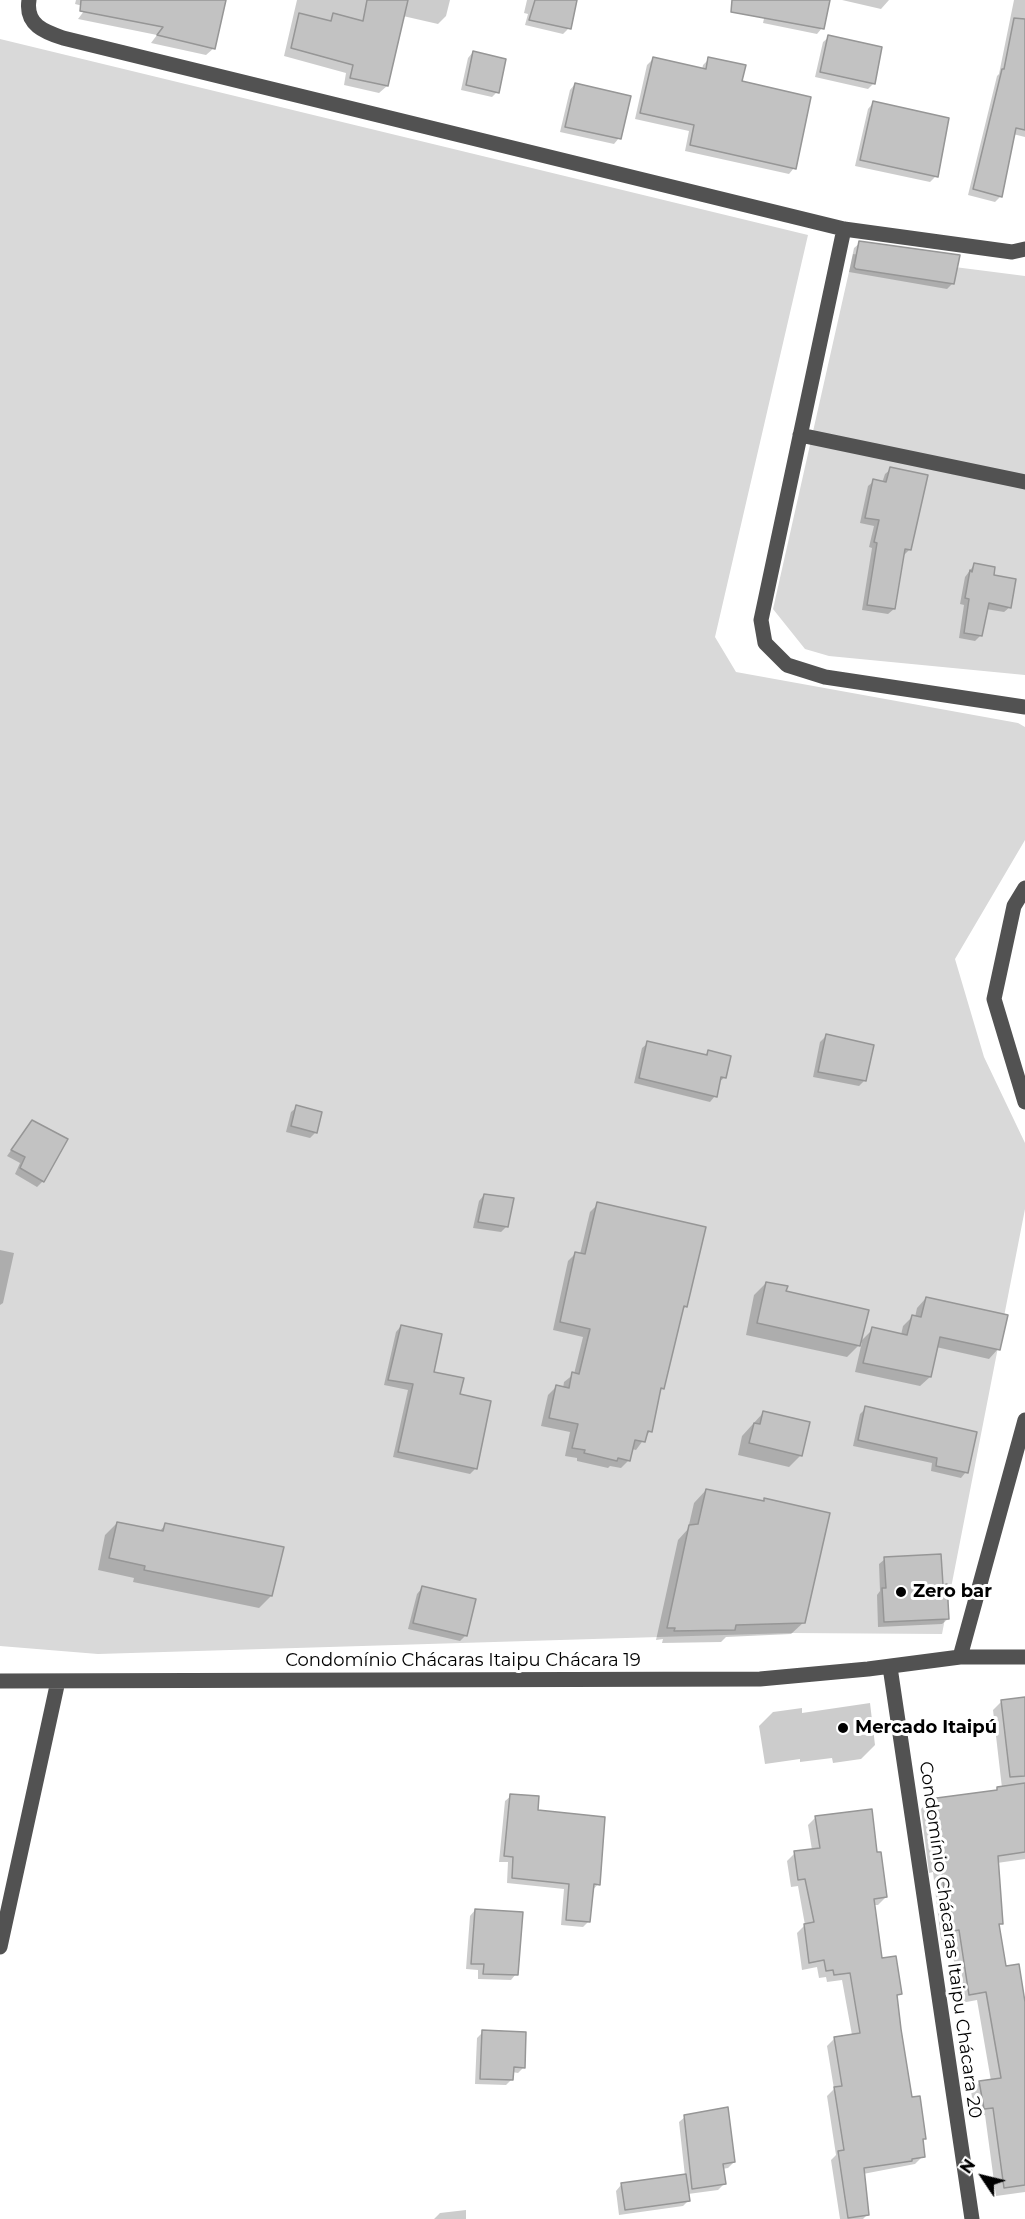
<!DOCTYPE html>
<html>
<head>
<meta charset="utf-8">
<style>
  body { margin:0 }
  #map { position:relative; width:1025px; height:2219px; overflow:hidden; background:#fff; font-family:Montserrat,sans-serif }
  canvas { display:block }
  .north { position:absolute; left:953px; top:2147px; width:60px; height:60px; -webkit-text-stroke:4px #fff; paint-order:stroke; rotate:305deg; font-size:16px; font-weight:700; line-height:24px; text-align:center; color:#000 }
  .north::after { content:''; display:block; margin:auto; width:21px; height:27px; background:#000; clip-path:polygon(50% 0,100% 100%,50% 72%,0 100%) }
</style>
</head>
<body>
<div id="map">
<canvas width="1025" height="2219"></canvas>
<div class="north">N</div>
</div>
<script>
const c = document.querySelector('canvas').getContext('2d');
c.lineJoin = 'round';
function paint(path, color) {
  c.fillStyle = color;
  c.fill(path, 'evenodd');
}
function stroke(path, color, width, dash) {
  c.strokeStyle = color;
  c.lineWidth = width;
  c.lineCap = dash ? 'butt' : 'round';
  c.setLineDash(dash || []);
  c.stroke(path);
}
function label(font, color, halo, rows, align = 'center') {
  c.font = font + ' Montserrat,sans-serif';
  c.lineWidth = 6;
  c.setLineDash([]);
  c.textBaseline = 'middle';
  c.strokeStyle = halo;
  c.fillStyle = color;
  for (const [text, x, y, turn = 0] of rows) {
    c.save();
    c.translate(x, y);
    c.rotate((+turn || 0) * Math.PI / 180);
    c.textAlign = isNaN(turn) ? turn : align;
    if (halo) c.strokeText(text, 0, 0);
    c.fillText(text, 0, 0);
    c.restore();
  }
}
const green = new Path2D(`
  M0,39L808,235L715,637L736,672L1018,723L1025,727V840L955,959L984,1057L1025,1143V1209L942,1634L791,1633L98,1654L0,1646Z
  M853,254L1025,276V675L829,656L805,649L773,609Z`);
const shadow = new Path2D(`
  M76,0H224L214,48L206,55L151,43L157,35L78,19L87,7L75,4Z
  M297,0H450L446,16L438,24L403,16L387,86L379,93L344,85L346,73L284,56Z
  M527,0H576L569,28L563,34L525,25L528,14L524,13Z
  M768,0H817L822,28L817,34L763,23Z
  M842,0H889L881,9Z
  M1014,0H1025V137L1013,134L1001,196L995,202L968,195L997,76L999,74Z
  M829,37L874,83L868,89L815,77L823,42Z
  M473,52L497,92L492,97L461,90L468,58Z
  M653,59L702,70L703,65L709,59L741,82L794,168L789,174L685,151L689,131L635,119L647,65Z
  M575,84L619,138L614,144L560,132L570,90Z
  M873,103L936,176L930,182L855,166L868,109Z
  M860,243L952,284L947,289L849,272L854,248Z
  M891,469L910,549L904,555L894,609L888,614L862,610L872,548L869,547L874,526L860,523L868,486L874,481L882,483L885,474Z
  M974,565L992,576L1010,607L1004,612L986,609L981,635L975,641L959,638L964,605L960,604L965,577Z
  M826,1036L864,1081L859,1086L813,1077L820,1042Z
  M648,1043L704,1056L708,1052L725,1077L718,1083L715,1096L710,1102L634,1083L642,1048Z
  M297,1107L316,1132L310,1138L286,1132L291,1112Z
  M27,1128L43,1181L37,1187L15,1174L20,1163L7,1156Z
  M484,1195L507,1226L501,1232L473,1228L479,1201Z
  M598,1204L686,1306L682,1310L650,1431L636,1450L632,1449L629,1460L621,1468L610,1466L608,1468L577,1461V1458L565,1456L570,1432L541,1426L548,1395L556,1387L563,1388L564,1382L574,1374L583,1337L553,1330L568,1261L576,1253L580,1254L590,1212Z
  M0,1250L14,1253L3,1303L0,1305Z
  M766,1283L784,1292L860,1342L873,1329L901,1335L903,1326L912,1317H915L917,1308L926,1298L998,1349L989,1359L936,1347L930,1377L920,1386L855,1372L862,1342L847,1357L746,1335L754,1295Z
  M401,1326L433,1373L458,1395L476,1468L470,1474L393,1457L408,1390L384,1385L396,1332Z
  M866,1408L966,1472L961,1478L931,1471L932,1463L853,1446L860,1414Z
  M763,1413L801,1455L789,1467L738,1455L742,1436Z
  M706,1490L762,1503L765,1500L804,1622L791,1634L726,1637L721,1642L662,1643L663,1639L656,1640L678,1540L688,1529L694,1503Z
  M117,1523L159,1532L166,1524L271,1596L259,1608L133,1582L134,1578L98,1570L105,1535Z
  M885,1559L941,1586L948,1619L942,1624L878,1627L877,1595L880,1591L879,1564Z
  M422,1588L466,1635L460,1641L408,1629L417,1594Z
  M1025,1699V1859L997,1863L1001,1923L998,1927L1004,1968L1025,2008V2192L996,2196L985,2115L975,2117L971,2091L980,2082L991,2081L977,2000L961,2003L950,1938L941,1940L933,1872L929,1873L921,1809L929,1801L995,1791L1002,1788L993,1710L1001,1702Z
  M870,1703L875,1745L861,1759L833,1763L832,1758L800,1762V1759L765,1764L759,1726L773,1712L802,1708V1713Z
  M511,1796L537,1812L598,1884L592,1891L588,1922L583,1927L561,1925L564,1889L507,1883L508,1862H499L505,1801Z
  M816,1817L875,1854L886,1897L878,1905H874L881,1960L900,1993L896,1997L911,2099L924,2138L922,2141L923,2156L915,2164L863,2174L867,2215L863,2219H840L831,2160L836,2155L827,2096L834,2089L827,2046L835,2038L852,2035L842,1980L827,1982L826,1977L819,1978L817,1967L802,1970L797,1933L805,1925L798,1886L791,1887L787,1861L795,1853L812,1850L808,1825Z
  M475,1910L516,1974L511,1980L478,1979V1970L466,1969L470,1916Z
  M483,2032L524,2067L518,2073L512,2072V2079L506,2085L475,2084L477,2038Z
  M685,2117L734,2162L728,2168L722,2169L724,2184L718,2190L688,2194L689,2200L683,2206L619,2215L616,2191L621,2185L685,2176L679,2122Z
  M466,2210V2219H434L440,2213Z`);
const building = new Path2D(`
  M81,0H226L215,49L157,35L163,27L80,11Z
  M367,0H408L388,86L350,78L353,65L291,48L299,13L331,21L333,13L363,21Z
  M535,0H577L571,29L529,20Z
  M732,0H830L824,29L731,12Z
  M1014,18L1025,19V130L1016,128L1002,197L973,189L1002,69H1004Z
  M828,35L882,47L875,84L820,72Z
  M473,51L506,59L499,93L466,85Z
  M653,57L706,69L708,57L746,65L742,81L811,97L796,169L690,145L694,125L640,113Z
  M575,83L631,96L621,139L565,127Z
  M873,101L949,118L938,177L860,160Z
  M859,241L960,255L954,284L856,269L854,267Z
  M890,467L928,475L911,550L905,549L895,609L867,605L877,543L874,542L879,520L865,518L873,479L886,482Z
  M974,563L995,567L994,575L1016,579L1011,608L989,603L982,636L964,633L969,599L965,598L970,570L972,572Z
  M826,1034L874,1045L866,1081L818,1072Z
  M647,1041L707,1055L708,1050L731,1056L726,1078L721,1077L717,1097L639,1078Z
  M296,1105L322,1112L317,1133L291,1126Z
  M32,1120L68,1139L44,1182L20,1168L25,1157L11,1150Z
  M484,1194L514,1198L508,1227L478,1222Z
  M597,1202L706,1227L687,1307L684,1306L664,1389L661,1388L652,1432L648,1431L645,1442L635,1440L630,1461L618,1458L617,1461L584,1453L585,1450L572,1448L578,1424L549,1418L556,1385L569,1388L572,1372L579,1374L590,1329L560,1322L575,1252L585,1254Z
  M766,1282L788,1286L786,1291L869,1310L860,1346L757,1323Z
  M926,1297L1008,1315L1000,1350L940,1337L931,1377L863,1363L872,1327L907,1335L912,1315L921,1317Z
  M401,1325L442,1334L434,1372L464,1378L460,1394L491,1401L477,1469L398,1452L413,1384L388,1380Z
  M865,1406L977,1432L968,1473L936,1466L937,1458L858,1440Z
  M763,1411L810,1422L802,1456L749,1443L754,1423L760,1424Z
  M706,1489L764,1501V1498L830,1513L805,1623L736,1625L735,1630L674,1631L675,1628H667L689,1525L698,1524Z
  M117,1522L163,1531L165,1523L284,1547L272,1596L144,1570L145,1566L109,1558Z
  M941,1554L943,1585L947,1584L949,1619L884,1622L882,1588H886L884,1557Z
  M422,1586L476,1599L467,1636L413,1623Z
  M1025,1697V1776L1010,1777L1001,1700Z
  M1025,1783V1852L998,1856L1003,1924H999L1006,1966L1019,1964L1025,2002V2185L1004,2188L993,2108L984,2109L979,2081L1001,2078L986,1992L969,1995L959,1930L949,1932L941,1864L937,1865L929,1799L997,1790V1787Z
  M510,1794L539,1796L538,1810L605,1817L600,1885L594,1884L590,1922L566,1920L569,1884L512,1878L513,1857L504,1856Z
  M872,1809L877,1852H881L887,1897L874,1899L882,1958L896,1956L902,1994L897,1995L901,2029L912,2097L920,2096L926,2139H923L925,2157L912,2159V2161L864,2168L869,2215L848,2218L838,2151L844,2150L834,2087L842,2086L834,2037L860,2033L850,1973L834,1975L833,1970L826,1971L824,1960L809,1963L804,1924L814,1922L805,1879L798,1880L794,1851L820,1848L815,1816Z
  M475,1909L523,1912L518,1975L483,1974L484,1964H471Z
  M482,2030L526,2032L525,2068L514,2067L513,2080L480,2079Z
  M728,2107L735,2162L723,2164L726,2184L692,2189L684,2115Z
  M686,2174L690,2201L625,2210L621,2183Z`);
const minor = new Path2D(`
  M29,0C25,25 45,32 63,38L844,229L1012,252L1025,249
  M844,229L761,620L765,643L787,665L825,677L1025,707
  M800,435L1025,482
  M1025,888L1014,906L994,999L1025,1102
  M960,1657L1025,1420
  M890,1667L972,2219
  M0,1681L760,1679L868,1669L960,1657H1025
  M0,1947L58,1681`);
const markers = [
  [901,1592,6,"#000"],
  [843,1728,6,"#000"]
];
const poiNames = [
  ["Zero bar",913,1592],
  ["Mercado Itaipú",855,1728]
];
const streetNames = [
  ["Condomínio Chácaras Itaipu Chácara 19",463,1661],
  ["Condomínio Chácaras Itaipu Chácara 20",950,1940,82]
];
paint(green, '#d9d9d9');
paint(shadow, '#0003');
paint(building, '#c2c2c2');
stroke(building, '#969696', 1.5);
stroke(minor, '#525252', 15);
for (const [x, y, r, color] of markers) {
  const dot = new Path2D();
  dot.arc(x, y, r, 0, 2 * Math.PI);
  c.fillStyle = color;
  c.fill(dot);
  stroke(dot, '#fff', 2);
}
label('bold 18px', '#000', '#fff', poiNames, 'left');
label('18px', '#000', '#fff', streetNames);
</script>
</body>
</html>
